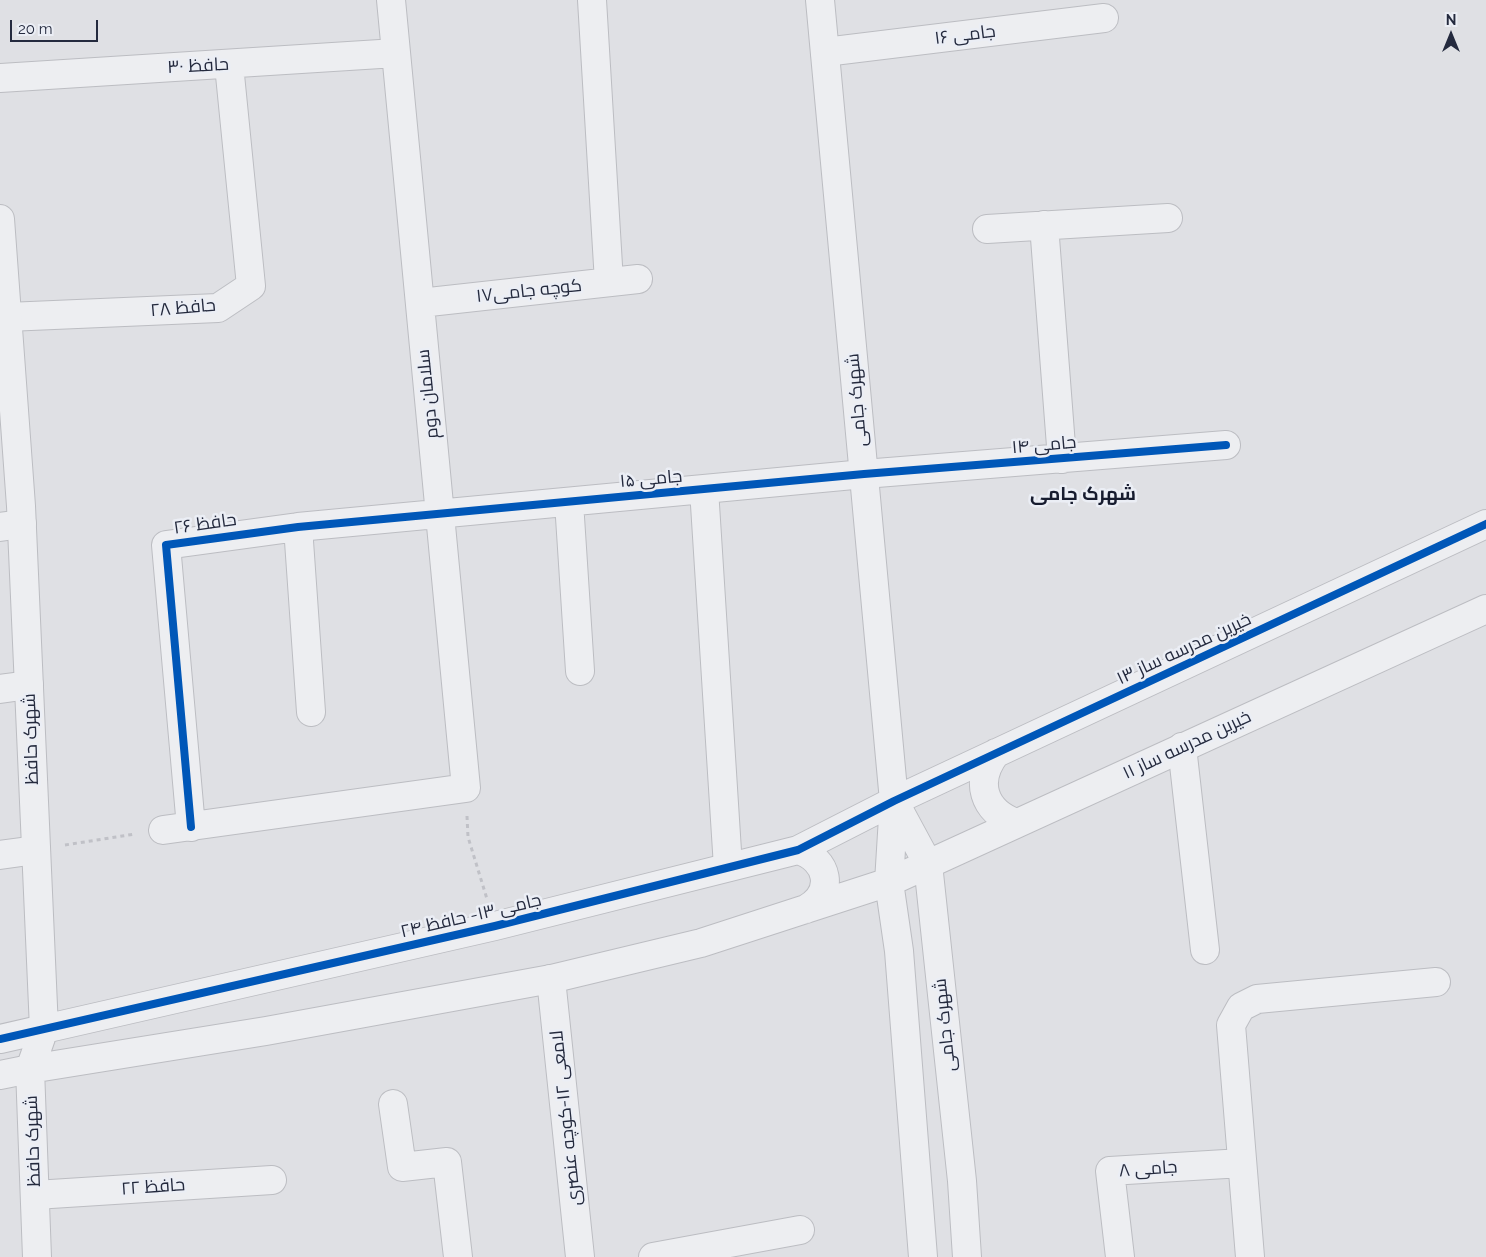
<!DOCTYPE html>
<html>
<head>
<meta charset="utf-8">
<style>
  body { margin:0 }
  #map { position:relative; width:1486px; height:1257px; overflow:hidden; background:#dfe0e4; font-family:Raleway,sans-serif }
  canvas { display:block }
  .north { position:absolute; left:1426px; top:10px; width:50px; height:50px; -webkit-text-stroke:4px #ebeef5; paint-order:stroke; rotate:0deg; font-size:14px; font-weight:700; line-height:20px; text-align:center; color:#242a3e }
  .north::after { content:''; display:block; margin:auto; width:18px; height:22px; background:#242a3e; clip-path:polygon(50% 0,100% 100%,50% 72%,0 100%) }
  .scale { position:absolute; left:10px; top:20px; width:88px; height:22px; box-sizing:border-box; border:2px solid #242a3e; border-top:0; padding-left:6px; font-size:15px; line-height:18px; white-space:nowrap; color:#242a3e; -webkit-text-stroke:4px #ebeef5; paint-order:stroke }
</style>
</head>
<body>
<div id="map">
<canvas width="1486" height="1257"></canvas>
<div class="north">N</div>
<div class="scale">20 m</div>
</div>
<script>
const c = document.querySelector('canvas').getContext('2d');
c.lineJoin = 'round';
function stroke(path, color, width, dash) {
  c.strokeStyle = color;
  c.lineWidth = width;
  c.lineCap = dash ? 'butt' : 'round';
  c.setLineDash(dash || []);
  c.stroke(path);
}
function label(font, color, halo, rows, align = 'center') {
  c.font = font + ' Raleway,Cairo,sans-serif';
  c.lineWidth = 5;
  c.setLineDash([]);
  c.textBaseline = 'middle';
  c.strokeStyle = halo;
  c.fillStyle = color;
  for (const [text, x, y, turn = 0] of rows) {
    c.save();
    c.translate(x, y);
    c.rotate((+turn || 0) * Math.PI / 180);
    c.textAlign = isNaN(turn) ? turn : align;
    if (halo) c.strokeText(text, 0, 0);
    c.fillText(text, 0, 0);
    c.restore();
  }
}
const path = new Path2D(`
  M467,816L468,837L487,899
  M65,845L135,834`);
const minor = new Path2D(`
  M592,0L609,282
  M825,52L1104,18
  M0,78L396,53
  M1044,225L1062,459
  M987,229L1168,218
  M420,303L638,279
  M7,317L218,308L251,286L229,65
  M704,489L728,867
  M569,502L580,671
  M0,527L22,524
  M298,527L311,712
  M0,689L29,685
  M1182,747L1205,950
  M191,827L166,545L298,527L864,474L1226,445
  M163,830L466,788L391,0
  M0,855L36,850
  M551,979L580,1257
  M0,1039L44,1029
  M0,1075L30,1069
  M393,1104L402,1167L447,1162L458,1257
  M35,1195L272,1180
  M653,1257L800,1230
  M1120,1257L1110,1171L1242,1163
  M1250,1257L1231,1025L1241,1007L1257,999L1436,982`);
const tertiary = new Path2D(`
  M820,0L894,801L889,882L899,951L923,1257
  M0,219L21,506L44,1029L30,1069L37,1257
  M996,753C974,781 983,811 1016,823
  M894,801L928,864L962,1181L967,1257
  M798,850C828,859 836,892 806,909
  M44,1029L495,926L798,850L894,801L1486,524
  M30,1069L266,1031L551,979L701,943L889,882L1486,609`);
const cycleway = new Path2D(`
  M191,827L166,545L298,527L864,474L1226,445
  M0,1039L495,926L798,850L894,801L1486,524`);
const streetNames = [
  ["۱۶ جامی",965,35,-7],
  ["۳۰ حافظ",198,66,-3],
  ["کوچه جامی۱۷",529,291,-6],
  ["حافظ ۲۸",183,308,-5],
  ["سلامان دوم",428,394,-96],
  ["شهرک جامی",857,400,-95],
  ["۱۴ جامی",1044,445,-5],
  ["۱۵ جامی",651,479,-5],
  ["حافظ ۲۶",205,524,-8],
  ["۱۳ خیرین مدرسه ساز",1184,649,-25],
  ["شهرک حافظ",31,739,-92],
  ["۱۱ خیرین مدرسه ساز",1187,745,-25],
  ["جامی ۱۳- حافظ ۲۴",471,916,-13],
  ["شهرک جامی",945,1025,-96],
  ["لامعی ۱۲-کوچه عنصری",566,1118,-96],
  ["شهرک حافظ",33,1141,-92],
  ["۸ جامی",1148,1169,-4],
  ["حافظ ۲۲",153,1187,-4]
];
const neighbourhoodNames = [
  ["شهرک جامی",1083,494]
];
stroke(minor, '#bcbdc2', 30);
stroke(tertiary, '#bcbdc2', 30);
stroke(path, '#c0c1c7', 3, [4, 4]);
stroke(minor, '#edeef1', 28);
stroke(tertiary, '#edeef1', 28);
stroke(cycleway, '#0057b8', 8);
label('18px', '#242a3e', '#ebeef5', streetNames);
label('bold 19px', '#171c2f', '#ebeef5', neighbourhoodNames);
</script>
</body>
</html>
